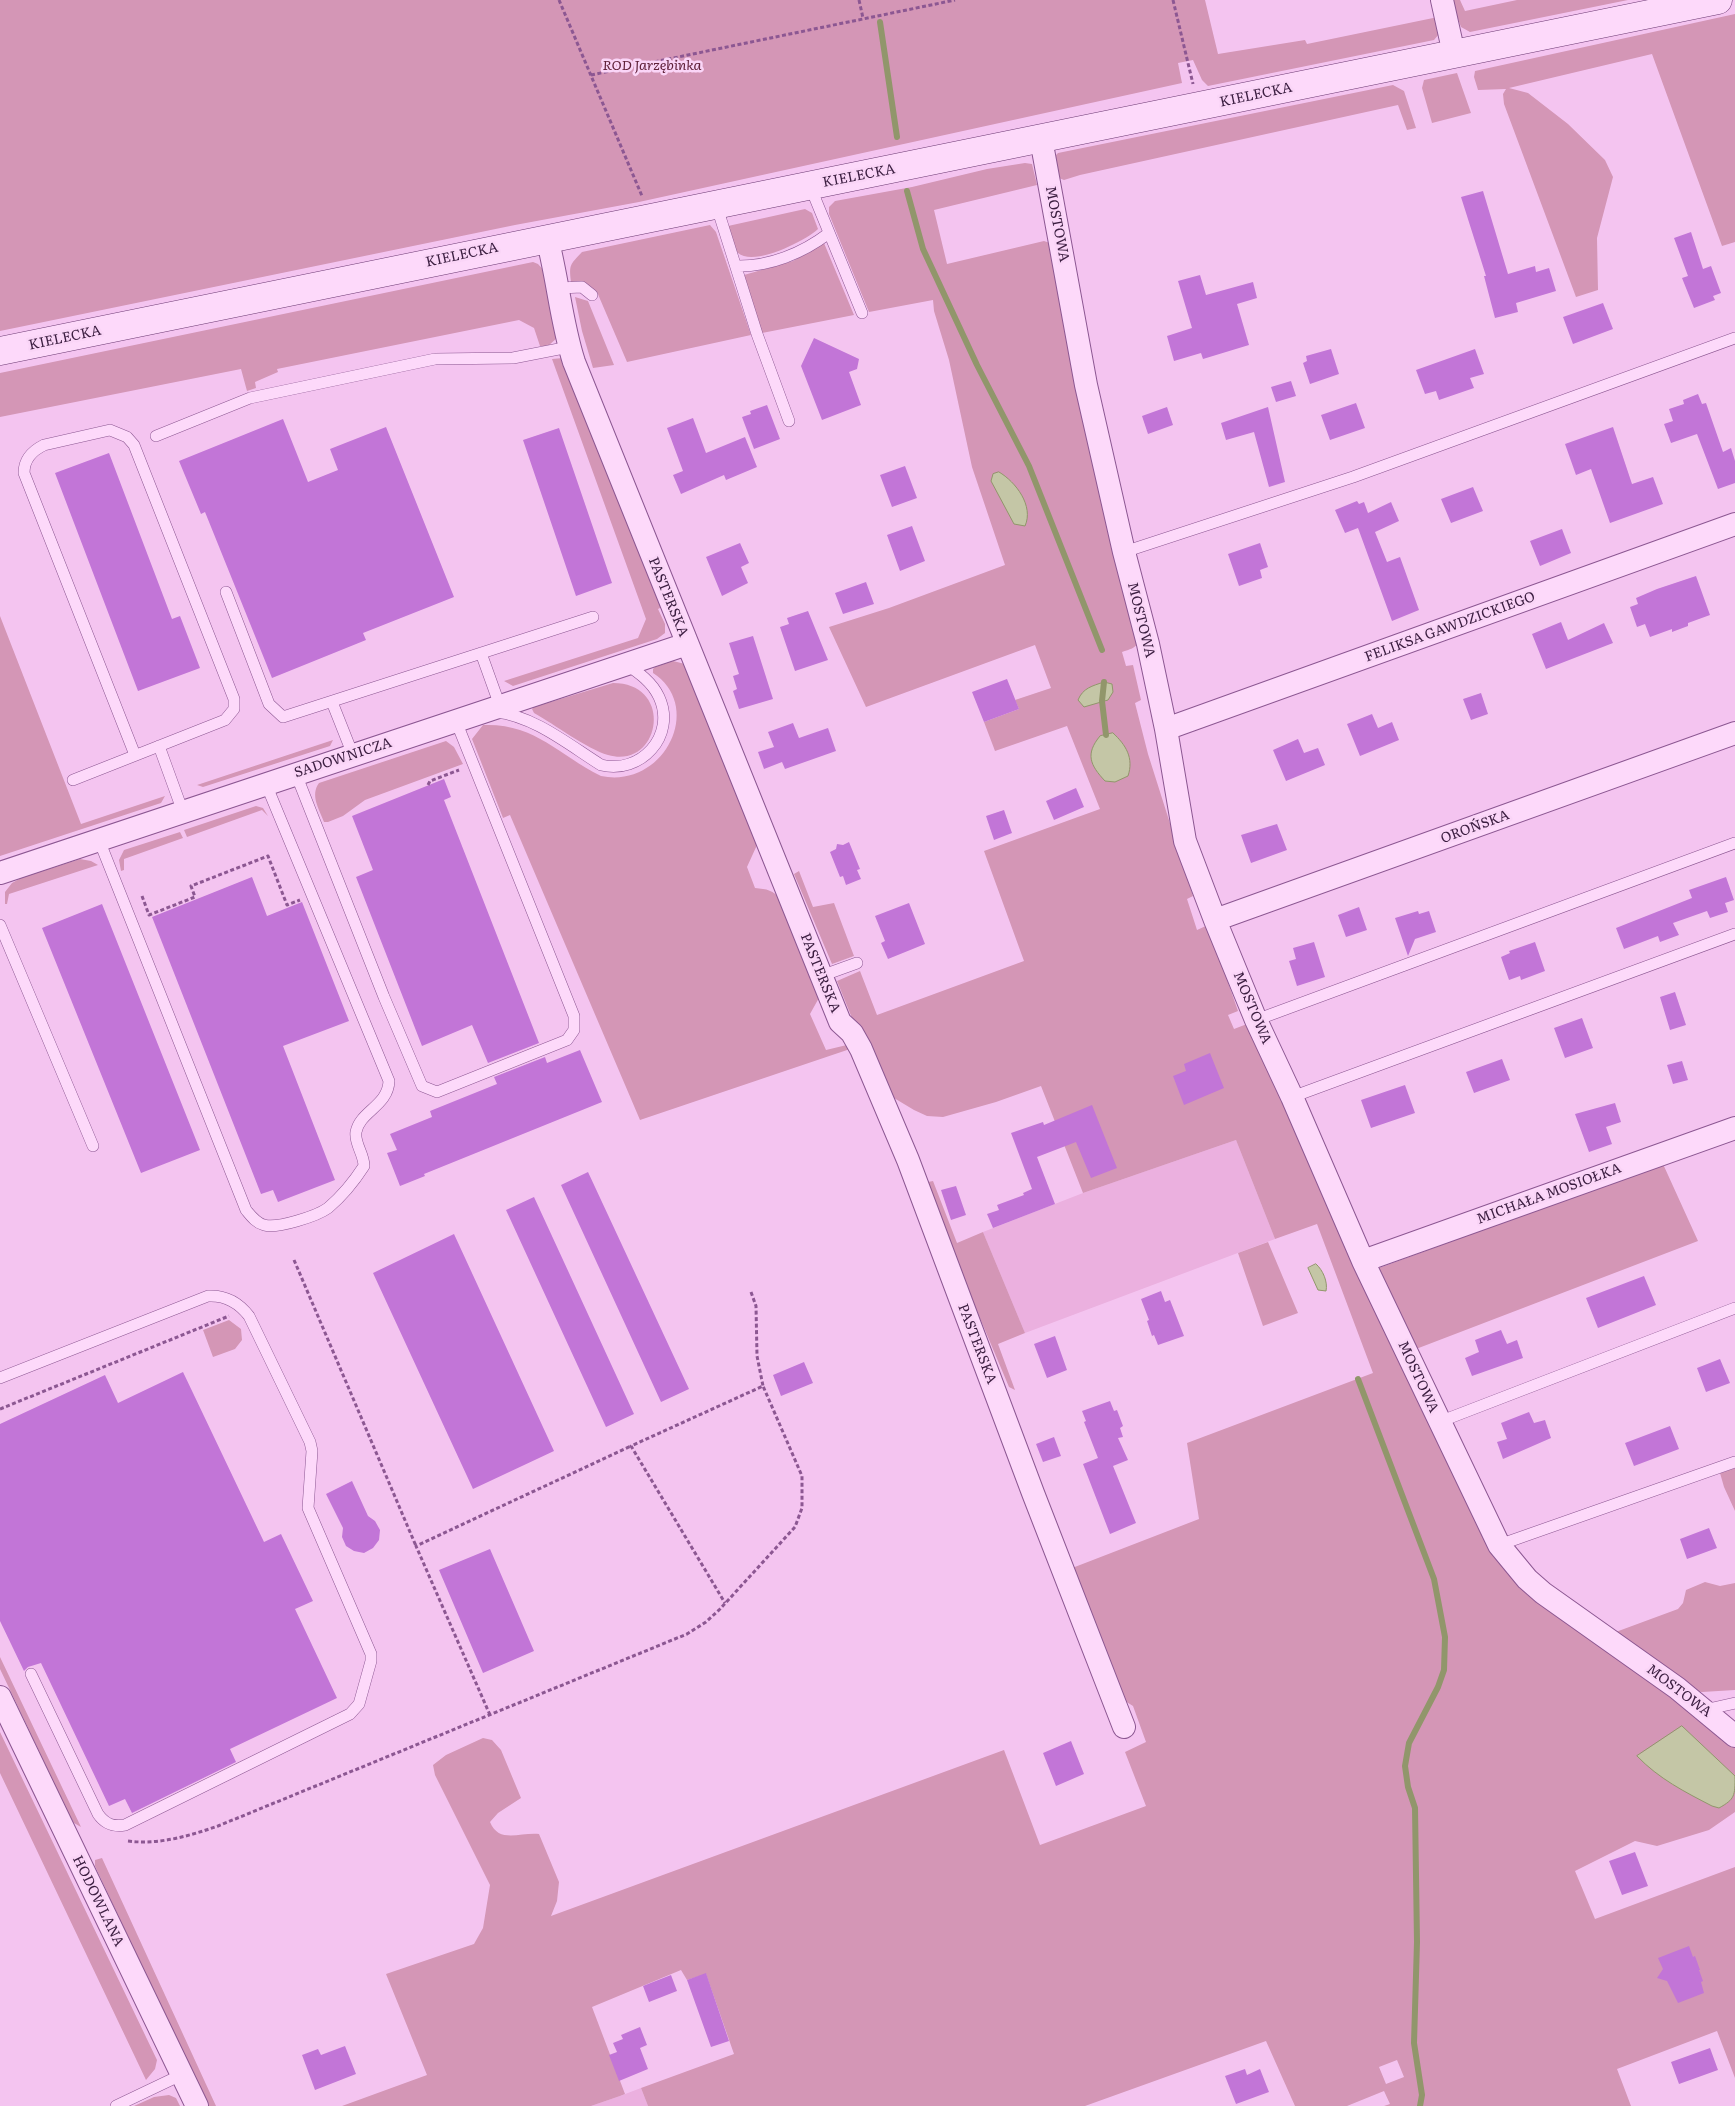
<!DOCTYPE html>
<html>
<head>
<meta charset="utf-8">
<style>
  body { margin:0 }
  canvas { display:block; background:#f4c4f0 }
</style>
</head>
<body>
<canvas width="1735" height="2106"></canvas>
<script>
const c = document.querySelector('canvas').getContext('2d');
c.lineJoin = 'round';
function paint(path, color) {
  c.fillStyle = color;
  c.fill(path, 'evenodd');
}
function stroke(path, color, width, dash) {
  c.strokeStyle = color;
  c.lineWidth = width;
  c.lineCap = dash ? 'butt' : 'round';
  c.setLineDash(dash || []);
  c.stroke(path);
}
function label(font, color, halo, rows, align = 'center') {
  c.font = font + ' Literata,serif';
  c.lineWidth = 5;
  c.setLineDash([]);
  c.textBaseline = 'middle';
  c.strokeStyle = halo;
  c.fillStyle = color;
  for (const [text, x, y, turn = 0] of rows) {
    c.save();
    c.translate(x, y);
    c.rotate((+turn || 0) * Math.PI / 180);
    c.textAlign = isNaN(turn) ? turn : align;
    if (halo) c.strokeText(text, 0, 0);
    c.fillText(text, 0, 0);
    c.restore();
  }
}
const farmland = new Path2D(`
  M1236,1140L1275,1239L1025,1333L983,1232L1083,1193Z
  M641,2088L648,2106H591L620,2096Z`);
const green = new Path2D(`
  M0,0H1205L1218,54L1305,40L1307,44L1438,17L1439,34L1434,40L1208,86L1202,80L1193,60L1178,63L1182,83L639,202L515,225L0,331Z
  M1451,0H1460L1465,11L1517,0H1628L1470,32L1461,27Z
  M1735,14V242L1722,246L1652,54L1509,88L1528,93L1568,124L1605,160L1613,177L1597,238L1598,290L1576,297L1504,104L1503,94L1506,89L1478,90L1474,77L1475,71Z
  M1457,73L1471,113L1432,123L1422,88L1424,80Z
  M1393,85L1404,91L1416,128L1407,130L1398,105L1080,175L1064,180L1059,178L1055,156L1058,153Z
  M1025,163L1032,164L1037,185L934,210L947,264L1044,241L1050,243L1086,433L1108,531L1139,641C1135,649 1130,649 1122,652L1126,666L1133,665L1141,700L1135,703L1148,754L1193,896L1187,899L1197,930L1208,925L1238,1011L1228,1015L1234,1029L1247,1024L1476,1523L1735,1748V1812L1709,1830L1657,1846L1635,1841L1575,1871L1595,1919L1735,1867V2078L1717,2031L1617,2069L1631,2106H1384L1390,2104L1384,2091L1347,2106H1295L1266,2041L1085,2106H648L641,2088L734,2054L706,1974L687,1980L681,1970L592,2007L625,2094L620,2096L591,2106H342L427,2075L386,1974L474,1944L483,1928L490,1885L435,1775L433,1765L446,1755L483,1738L492,1740L501,1750L521,1798L498,1813L490,1822C499,1844 520,1832 539,1834L559,1882L557,1901L551,1916L1004,1750L1040,1845L1146,1806L1125,1752L1146,1742L1133,1706L1117,1696L1067,1570L1199,1519L1187,1443L1373,1373L1317,1224L1275,1239L1236,1140L1083,1193L1041,1086L996,1102L943,1117L927,1116L914,1110L894,1098L856,1028L837,981L860,971L877,1015L1024,961L984,851L1100,809L1067,726L995,751L984,722L1019,709L1015,700L1051,688L1035,645L866,707L829,627L889,608L1005,565L972,467L949,360L934,311L933,300L869,312L829,214V207L835,201L912,187L987,169ZM1397,2060L1404,2077L1386,2084L1379,2067Z
  M805,209L812,213L818,229C805,241 754,267 738,253C732,248 730,233 728,226Z
  M710,225L716,232L751,335L627,362L597,292L581,281L571,282C569,264 570,265 582,252Z
  M824,243L854,315L762,333L744,275L793,261Z
  M533,262L538,264L546,273L557,338L548,346H540L534,328L519,320L277,369L278,372L255,382L256,388L247,391L241,369L0,417V373Z
  M575,297L588,301L614,365L593,368L582,331Z
  M563,358L664,606L658,609L665,624V633L657,639L513,686L504,681L638,638L646,619L552,359Z
  M0,616L81,824L165,796L161,803L0,856Z
  M673,661L685,664L757,845L747,867L755,888C767,889 773,890 781,900L820,996L810,1014L826,1050L851,1044L853,1048L640,1120L510,815L503,818L472,739L483,725C535,723 557,754 601,776C664,789 705,707 653,673V669L655,667Z
  M613,683C675,683 661,770 608,755C587,749 554,724 534,713L532,709L534,707Z
  M333,740L330,746L203,787L197,785Z
  M446,741L454,747L463,764L365,800L343,816L328,822H324C319,809 310,795 319,783Z
  M256,806L263,808L268,816L262,810L187,837L184,830Z
  M180,832L183,838L124,859V870L121,871L119,860L124,850Z
  M80,859L91,861L98,865L9,894L7,904H5V892L12,883L21,878Z
  M799,871L813,907L834,903L854,956L832,964L794,874Z
  M1663,1164L1698,1241L1416,1349L1379,1268Z
  M933,1181L957,1243L983,1232L1025,1333L998,1344L1015,1390L1009,1387L923,1183Z
  M1268,1242L1298,1313L1263,1326L1238,1253Z
  M229,1320L241,1329L242,1340L235,1349L213,1357L203,1330Z
  M1735,1468V1511L1724,1487L1720,1473Z
  M1705,1582L1720,1586L1735,1583V1690L1702,1692L1694,1691L1613,1633L1678,1609L1683,1603L1686,1590Z
  M0,1657L81,1827L74,1823L70,1816L0,1669Z
  M0,1732L157,2060L155,2069L146,2080L0,1773Z
  M102,1858L216,2106H207L95,1866V1860Z
  M169,2095L176,2098L180,2106H134L154,2097Z`);
const water = new Path2D(`
  M999,472C1016,482 1034,506 1025,526L1014,524L991,481L993,474Z
  M1104,682L1112,684L1113,692L1108,700L1084,707L1078,700C1083,688 1092,686 1104,682Z
  M1113,733C1126,745 1134,758 1128,776L1115,782L1105,781C1090,765 1085,754 1100,736Z
  M1316,1264C1323,1270 1328,1282 1326,1291L1318,1290L1308,1268Z
  M1682,1726L1735,1776C1735,1796 1735,1799 1719,1808L1712,1806C1685,1792 1659,1779 1637,1756Z`);
const stream = new Path2D(`
  M880,22L897,137
  M907,191L923,249L977,365L1029,466L1102,650
  M1104,682L1102,701L1106,735
  M1358,1379L1434,1579L1445,1637L1444,1670L1438,1687L1409,1743L1405,1766L1408,1787L1415,1808L1417,1942L1414,2043L1422,2095L1420,2106`);
const building = new Path2D(`
  M1483,191L1508,274L1535,266L1536,272L1549,268L1556,291L1516,303L1518,312L1495,318L1484,276H1486L1461,197Z
  M1691,232L1703,269L1711,266L1721,293L1713,296L1715,300L1694,308L1682,278L1688,276L1674,238Z
  M1200,275L1206,295L1253,282L1257,298L1237,304L1249,345L1203,359L1201,353L1174,361L1167,336L1192,328L1178,281Z
  M1603,303L1613,329L1573,344L1563,317Z
  M814,338L859,359L857,369L849,372L861,405L822,420L801,366Z
  M1331,349L1339,374L1310,384L1303,363L1307,361L1306,356Z
  M1475,349L1484,374L1470,378L1474,388L1439,400L1436,391L1425,394L1416,370Z
  M1291,381L1296,396L1276,402L1271,387Z
  M1698,394L1702,404L1706,403L1723,452L1731,448L1735,461V483L1718,489L1697,434L1671,443L1664,424L1673,421L1669,409L1684,404L1683,400Z
  M1356,403L1365,428L1330,440L1321,415Z
  M767,405L780,439L754,449L742,417L751,414L750,411Z
  M1167,407L1173,425L1148,434L1142,416Z
  M1268,407L1285,482L1269,487L1254,432L1226,440L1221,423Z
  M693,418L706,453L745,437L757,467L726,480L724,475L681,494L673,475L683,471L667,428Z
  M283,419L308,482L338,470L330,449L386,427L454,597L363,633L366,640L272,678L205,512L201,514L179,461Z
  M1613,427L1632,484L1653,477L1663,504L1610,523L1591,469L1576,475L1565,444Z
  M559,428L612,583L576,596L523,440Z
  M109,453L172,619L180,616L200,668L138,691L55,473Z
  M905,466L917,498L892,507L880,475Z
  M1473,487L1483,511L1451,523L1441,499Z
  M1357,501L1359,504L1364,502L1368,513L1391,502L1399,521L1375,532L1387,562L1400,557L1419,610L1392,621L1358,528L1345,533L1335,510Z
  M912,526L925,561L900,571L887,535Z
  M1562,529L1571,553L1540,566L1530,541Z
  M740,543L749,563L741,567L748,583L722,596L706,557Z
  M1260,543L1268,567L1260,570L1262,578L1239,586L1228,554Z
  M1696,576L1710,615L1688,623V626L1672,632V629L1650,637L1645,624L1637,627L1630,607L1638,604L1636,598L1657,589Z
  M866,582L874,604L843,614L835,593Z
  M808,611L828,660L795,671L780,627L789,624L787,618Z
  M1561,622L1568,640L1604,623L1613,643L1546,669L1532,634Z
  M753,636L773,699L739,709L733,691L737,689L733,676L739,674L729,643Z
  M1007,679L1019,709L984,722L972,692Z
  M1481,693L1488,714L1471,720L1463,699Z
  M1372,714L1378,728L1392,722L1399,740L1360,756L1347,724Z
  M793,723L799,738L828,728L836,751L785,769L782,762L764,769L758,752L774,747L768,732Z
  M1298,739L1304,753L1318,748L1325,765L1286,781L1273,750Z
  M444,779L451,797L444,800L539,1043L488,1063L472,1025L422,1046L356,877L373,870L352,816Z
  M1076,788L1084,807L1054,820L1046,801Z
  M1004,810L1012,833L994,840L986,816Z
  M1277,824L1287,850L1251,863L1241,835Z
  M849,842L860,869L857,870L861,879L846,885L843,876L840,877L830,852L836,849L837,844L843,845Z
  M252,877L267,916L302,902L349,1021L283,1046L335,1180L278,1202L273,1190L261,1194L152,917Z
  M1726,877L1734,900L1725,903L1728,912L1710,918L1707,911L1673,923L1679,935L1660,942L1658,936L1624,949L1616,928L1692,898L1689,890Z
  M909,903L925,944L888,959L881,943L885,941L875,916Z
  M102,904L200,1150L141,1173L42,928Z
  M1359,907L1367,930L1346,937L1338,915Z
  M1418,911L1419,914L1429,911L1436,932L1415,939L1408,956L1395,918Z
  M1314,942L1325,977L1297,986L1289,961L1296,959L1293,948Z
  M1535,942L1545,971L1521,980L1520,976L1509,980L1501,957L1510,953L1509,951Z
  M1675,992L1686,1025L1670,1030L1660,997Z
  M1582,1018L1593,1048L1565,1058L1554,1028Z
  M580,1050L602,1102L424,1174L425,1176L400,1186L387,1153L397,1150L390,1134L432,1117L430,1111L497,1084L494,1077L545,1057L547,1063Z
  M1210,1053L1224,1088L1184,1105L1173,1076L1186,1071L1184,1064Z
  M1502,1059L1510,1080L1474,1093L1466,1072Z
  M1682,1061L1688,1080L1673,1084L1667,1065Z
  M1405,1085L1415,1113L1371,1128L1361,1100Z
  M1615,1103L1621,1122L1606,1127L1612,1144L1589,1152L1575,1114Z
  M1092,1105L1117,1168L1091,1178L1076,1142L1037,1157L1055,1204L993,1228L987,1214L999,1210L997,1205L1024,1195L1023,1193L1032,1189L1011,1133L1043,1122L1044,1125Z
  M588,1172L689,1389L661,1402L561,1185Z
  M956,1186L966,1215L951,1220L941,1190Z
  M534,1197L634,1414L606,1427L506,1210Z
  M454,1234L554,1451L473,1489L373,1273Z
  M1644,1276L1656,1305L1598,1328L1586,1298Z
  M1161,1291L1165,1302L1170,1300L1184,1336L1158,1345L1154,1335L1152,1336L1147,1321L1149,1320L1141,1299Z
  M1501,1330L1507,1344L1517,1340L1523,1358L1472,1376L1465,1358L1479,1352L1475,1340Z
  M1055,1336L1067,1370L1047,1378L1034,1344Z
  M1720,1359L1730,1383L1706,1392L1697,1368Z
  M804,1362L813,1383L781,1396L773,1375Z
  M183,1372L264,1542L281,1534L313,1601L295,1609L337,1698L230,1749L236,1762L132,1813L125,1799L109,1806L41,1663L28,1667L24,1671L0,1621V1424L105,1375L118,1403Z
  M1110,1401L1114,1411L1117,1410L1123,1426L1120,1428L1123,1437L1118,1438L1128,1460L1113,1466L1136,1523L1110,1534L1083,1464L1098,1458L1084,1422L1086,1421L1082,1411Z
  M1529,1412L1534,1423L1545,1420L1551,1438L1503,1459L1497,1442L1507,1439L1501,1423Z
  M1670,1426L1679,1449L1634,1466L1625,1443Z
  M1054,1437L1061,1456L1043,1462L1036,1444Z
  M352,1481L368,1516L375,1521L380,1530L379,1540L373,1548L364,1553L354,1551L346,1546L342,1537L343,1528L326,1494Z
  M1709,1528L1717,1548L1687,1559L1680,1539Z
  M490,1549L534,1651L483,1673L439,1570Z
  M1071,1741L1084,1774L1056,1786L1043,1753Z
  M1635,1852L1648,1886L1622,1895L1609,1861Z
  M1689,1946L1693,1957L1695,1956L1700,1970H1699L1703,1981L1701,1982L1704,1993L1678,2003L1667,1981L1657,1978L1663,1969L1658,1958Z
  M706,1973L729,2041L711,2047L687,1980Z
  M671,1975L677,1991L649,2002L643,1986Z
  M640,2027L647,2045L640,2048L648,2069L619,2081L609,2055L617,2052L613,2043L623,2039L621,2035Z
  M345,2046L356,2074L315,2090L302,2055L318,2049L321,2055Z
  M1710,2048L1718,2070L1679,2084L1671,2062Z
  M1245,2069L1247,2075L1260,2069L1269,2092L1236,2104L1225,2076Z`);
const path = new Path2D(`
  M559,0L642,196
  M859,0L863,18
  M1173,0L1193,84
  M591,75L955,0
  M428,785L430,781L459,770
  M142,896L149,915L195,897L191,886L268,856L287,905L300,900
  M294,1260L416,1546
  M751,1292L756,1306L757,1356L763,1386
  M0,1409L229,1316
  M490,1715L416,1546L631,1446
  M128,1841C159,1845 189,1836 218,1826L687,1634L706,1622L720,1609L795,1527L802,1508V1476L763,1386L631,1446L725,1603`);
const service = new Path2D(`
  M810,186L862,313
  M716,204L757,334L789,421
  M736,266C769,267 803,253 829,233
  M559,288L582,287L592,295
  M156,436L250,398L435,359L513,358L569,347
  M1124,552L1353,477L1735,338
  M226,592L269,704L283,717L593,617
  M481,653L500,706
  M332,702L353,755
  M496,712C534,716 569,745 601,765C640,775 677,736 659,697C652,682 639,673 626,664
  M159,746L183,812
  M296,774L384,997L422,1086L437,1092L567,1040L574,1030V1016L456,721
  M73,780L225,720L234,709V699L134,445L127,437L110,430L44,445C32,451 24,459 24,473L135,755
  M99,840L246,1210C251,1216 256,1223 264,1225C277,1229 317,1216 328,1208C341,1197 355,1180 364,1166C364,1154 354,1143 356,1132C360,1111 388,1106 389,1081L266,784
  M0,925L93,1146
  M821,976L857,963
  M1256,1020L1735,843
  M1292,1097L1735,934
  M0,1378L208,1296C225,1295 239,1303 249,1316L310,1442L312,1451L308,1508L371,1654V1661L359,1704L350,1714L125,1825C113,1827 105,1824 98,1814L31,1674
  M1439,1422L1735,1308
  M1499,1545L1735,1462
  M1704,1710L1735,1703
  M116,2106L181,2075`);
const minor = new Path2D(`
  M1442,0L1454,54
  M1041,139L1086,385L1124,552L1148,644L1166,729L1185,841L1215,920L1256,1020L1292,1097L1363,1261L1499,1545L1527,1579L1543,1593L1677,1688L1735,1736
  M547,238C558,279 561,322 574,362L840,1022L852,1033L861,1049L908,1160L1033,1493L1124,1727
  M1166,729L1735,524
  M0,873L687,644
  M1215,920L1735,733
  M1363,1261L1735,1128
  M0,1697L197,2106`);
const secondary = new Path2D(`
  M0,351C573,234 1145,117 1718,0`);
const parkNames = [
  ["ROD Jarzębinka",652,66]
];
const streetNames = [
  ["KIELECKA",1256,95,-12],
  ["KIELECKA",859,176,-11],
  ["MOSTOWA",1057,224,79],
  ["KIELECKA",462,255,-12],
  ["KIELECKA",65,338,-12],
  ["PASTERSKA",668,597,68],
  ["MOSTOWA",1141,620,76],
  ["FELIKSA GAWDZICKIEGO",1450,627,-20],
  ["SADOWNICZA",343,758,-18],
  ["OROŃSKA",1475,827,-20],
  ["PASTERSKA",820,973,68],
  ["MOSTOWA",1252,1008,67],
  ["MICHAŁA MOSIOŁKA",1549,1194,-20],
  ["PASTERSKA",977,1344,69],
  ["MOSTOWA",1418,1377,65],
  ["MOSTOWA",1679,1691,37],
  ["HODOWLANA",98,1901,64]
];
paint(farmland, '#ebb0df');
paint(green, '#d496b6');
paint(water, '#c4c6a6');
stroke(water, '#91966b', 1);
stroke(stream, '#91966b', 6);
paint(building, '#c275d7');
stroke(service, '#8c5792', 12);
stroke(minor, '#8c5792', 24);
stroke(secondary, '#6c3a73', 29);
stroke(path, '#8c5792', 3, [4, 2.5]);
stroke(service, '#fdd9fa', 11);
stroke(minor, '#fdd9fa', 22);
stroke(secondary, '#fdd9fa', 28);
label('italic 14px', '#5f2139', '#fad5f7', parkNames);
label('14px', '#3b1d40', '#fad5f7', streetNames);
</script>
</body>
</html>
